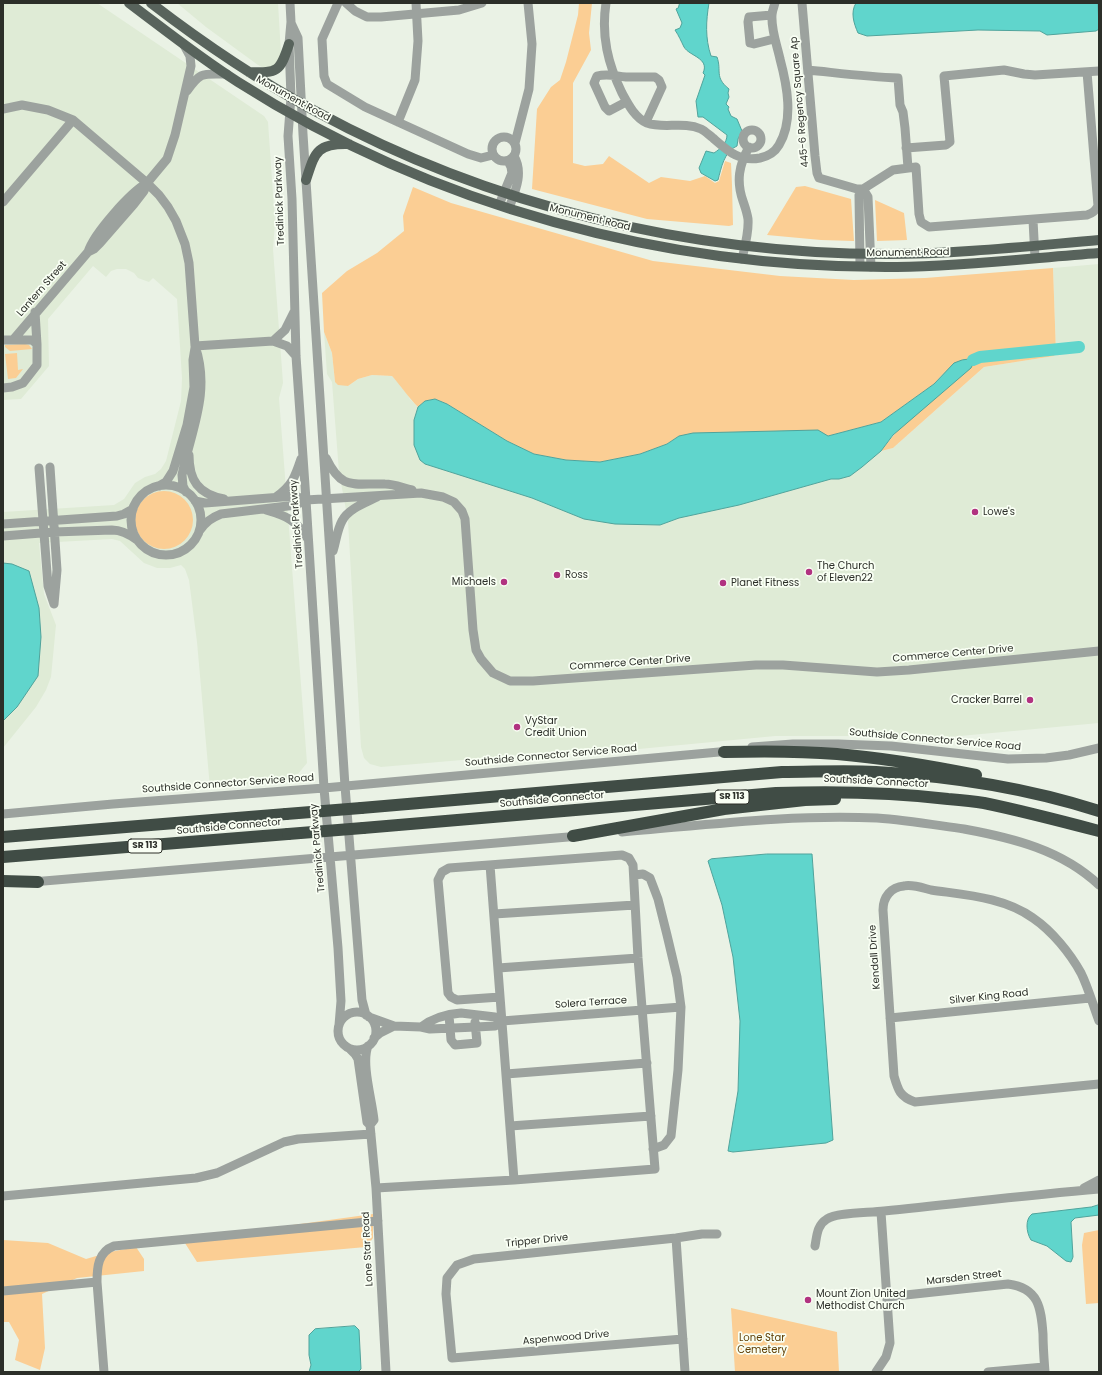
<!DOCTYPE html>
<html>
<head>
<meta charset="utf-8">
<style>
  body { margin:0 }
  #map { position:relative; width:1102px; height:1375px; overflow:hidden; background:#eaf2e5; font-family:Poppins,sans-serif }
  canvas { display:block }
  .frame { position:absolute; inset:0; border:4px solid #2c2f29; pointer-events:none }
</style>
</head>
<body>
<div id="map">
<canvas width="1102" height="1375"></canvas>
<div class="frame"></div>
</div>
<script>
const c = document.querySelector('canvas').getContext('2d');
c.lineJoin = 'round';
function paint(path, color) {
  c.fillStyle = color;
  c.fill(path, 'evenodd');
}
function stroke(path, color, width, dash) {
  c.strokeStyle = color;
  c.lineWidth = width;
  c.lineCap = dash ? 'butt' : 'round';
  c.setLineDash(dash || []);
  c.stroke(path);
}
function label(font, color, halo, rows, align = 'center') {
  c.font = font + ' Poppins,sans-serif';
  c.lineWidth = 3.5;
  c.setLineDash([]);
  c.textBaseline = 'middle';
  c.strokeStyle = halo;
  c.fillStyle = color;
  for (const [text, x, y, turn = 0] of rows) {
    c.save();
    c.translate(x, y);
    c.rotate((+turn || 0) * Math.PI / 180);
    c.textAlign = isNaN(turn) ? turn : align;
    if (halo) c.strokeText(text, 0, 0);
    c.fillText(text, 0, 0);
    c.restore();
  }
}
const built = new Path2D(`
  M3,3H97L264,116L268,122L275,223L273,249L283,383L279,398L307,763L293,780L210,788L197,642L189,580L185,569L181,565L170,568H157L144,563L120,541L112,539L39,543L44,594L56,625L51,677L46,690L36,707L3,748V512L114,505L124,499L135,483L145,477L155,474L161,469L166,461L181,401L182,378L177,299L153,278L149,282L138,278L134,273L126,269H117L111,271L106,277L93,266L48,319L49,366L21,399L3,400Z
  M177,3H278L281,54L279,61L273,67L264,68L258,65L206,27Z
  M1099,264V723L928,739L885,736H775L628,750L612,747L381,767L370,764L364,758L361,747L348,521L339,472L332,382L327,374L324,332L332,353L335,382L348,386L358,379L372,375L392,376L402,386L410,399L418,407L414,420L425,464L532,498L584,519L660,525L679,518L739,505L831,479H839L850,476L881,451L893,448L984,367L1054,356L1056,353L1053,268Z`);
const green = new Path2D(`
  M579,3H592L589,33L591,50L573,83V163L585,166L603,164L609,156L649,183L661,177L690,181L705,176L715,183L719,181L725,161L731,163L732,185L733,225L729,226L647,219L532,189L537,109L551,87L560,80L566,62L578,15Z
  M805,186L851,199L854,241L821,240L767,235L796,187Z
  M413,187L451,203L653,261L780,276L854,280L925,278L1053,268L1056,353L1054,356L984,367L893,448L881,451L947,369L934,384L881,422L828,436H679L667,444L640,454L600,462L566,460L534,454L507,441L447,404L435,399L425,401L418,407C408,397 401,386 392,376L372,375L358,379L348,386L338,385L335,382L332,353L324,332L322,293L347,271L377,253L404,231L403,216Z
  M875,200L904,213L907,240L877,241Z
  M25,344L29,345L32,349L10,351L5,347V345Z
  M17,353L18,370L23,369L16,378L8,379L5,354Z
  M135 520a29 29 0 1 1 58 0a29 29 0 1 1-58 0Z
  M373,1214V1238L366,1247L197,1262L183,1240Z
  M1099,1230V1303L1086,1304L1082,1245L1084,1233Z
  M3,1240L48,1243L86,1259L110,1252L136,1247L144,1259V1271L77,1278L42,1294L45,1348L40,1370L15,1360L19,1340L9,1322H3Z
  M731,1308L837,1332L839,1372H735Z`);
const water = new Path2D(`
  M680,3H709C706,21 705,38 711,56L717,57C722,71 714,77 729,89L728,93L729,97L726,104L729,107L728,109L731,116L737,119L742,131L738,139L737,146C724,151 721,169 718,180L715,181L701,173L699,168L706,151L714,153C720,149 727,143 727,135L703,117H698L696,101L705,75L703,73C710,58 689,56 684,47C681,41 679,36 675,30L680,28L682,23L676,9L678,8Z
  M856,3H1098L1099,29L1096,31L1047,35L1040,31L978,30L867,36L858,33C854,24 850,12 856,3Z
  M972,359L974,362L971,368L893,435L881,451L862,467L850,476L839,479H831L739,505L679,518L660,525L615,524L584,519L532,498L425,464L420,460L414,445V420L418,407L425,401L435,399L447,404L507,441L534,454L566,460L600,462L640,454L667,444L679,436L693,433L818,430L828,436L881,422L934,384L954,363L962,360Z
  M3,563L12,564L29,571L39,608L41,637L38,676L17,707L3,721Z
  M767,854H812L833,1140L826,1143L733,1152L728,1151L738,1091L740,1021L733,957L722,905L708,861L711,859Z
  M1099,1205V1215L1075,1218L1071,1222L1073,1257L1071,1262L1066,1261L1047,1246L1031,1240C1026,1232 1025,1219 1032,1214L1091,1207Z
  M355,1326L359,1330L361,1369L358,1372H309L311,1365L309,1355V1335L315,1329Z`);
const river = new Path2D(`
  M973,360L980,357L1079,347`);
const minor = new Path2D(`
  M290,3L291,22L289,44L291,97L288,136L292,199L296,356L306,500L324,788L338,948L341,1001L339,1025
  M338,3L322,39L324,76L327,84L365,107L468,154L481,158L493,155
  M346,3L355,11L367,17H381L459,10L482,3
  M606,3C601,36 608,64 622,93C628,104 635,118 647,123C664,129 683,121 701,129C705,131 709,135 713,138C728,151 739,162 760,158C769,156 775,152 779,145C794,120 787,85 780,59C777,45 771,30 772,15C772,11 774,7 775,3
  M802,3L815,156L817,173L819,178L857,189H863L893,170L916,167L919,214L921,222L929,227L1087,215C1093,213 1095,211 1098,206L1087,72
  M772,15L749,17L748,22L750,43L754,44L774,39
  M291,23L298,38L303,134L345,786L362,1000L366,1015
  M808,70C838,73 868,77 898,78L900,105L903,112L905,128L908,168
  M187,91C201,71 203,74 227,74
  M626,102L609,111L605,107L594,83L597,76C608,73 615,76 626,77C636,77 646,77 655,77L659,80L662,87L646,122
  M3,109L22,105L48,110L73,120L147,183L159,195L168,207L176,221L185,244L189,263L195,346C211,392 191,430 182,475L183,486L186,492
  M398,122L415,80L418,41L416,3
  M743 139a9 9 0 1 1 18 0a9 9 0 1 1-18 0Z
  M492 149a12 12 0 1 1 24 0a12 12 0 1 1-24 0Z
  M515,143L529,89L532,44L528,3
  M906,148L946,145L950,142L944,76L1004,70L1024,74L1035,75L1099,71
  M863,189L868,197L871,267
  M3,202L73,120
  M499,205L512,173L511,167L508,161
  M509,208C515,192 524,173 514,156
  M1033,220L1035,258
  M88,252L94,249L100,243L134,204L144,191L147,183L167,159L175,135L191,66L190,56L184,45
  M742,259C745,246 749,232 748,219C747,212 745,207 743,201C736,181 739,165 749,147
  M860,266L859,195L863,189
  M35,312L37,344
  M3,340H32L37,344V365L23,383L12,387L3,388
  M13,340L88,252C94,233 130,193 147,183
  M273,341L285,330L294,312
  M195,346L273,341L287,346L296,356
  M189,455C189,480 198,494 224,499
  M326,458C342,491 353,483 385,484C394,484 403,488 412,490
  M50,467L57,570L54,604
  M39,468L48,586L54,604
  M131 520a35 35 0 1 1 70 0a35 35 0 1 1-70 0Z
  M159,486L166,482L173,471L187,425L194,387L193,360L195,348
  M276,497C292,486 295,477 301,459
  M195,501L205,503L295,496L306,500L421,493L443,497L454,502L462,511L465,519L473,630L476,650L481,659L493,673L510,681H533L756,665H783L877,672L909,670L1099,651
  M266,510C287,516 296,520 308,539
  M3,524L117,516L124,514L133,509
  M200,530C206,522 211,518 221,514L296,505L306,500
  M3,536L54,532L112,530C122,530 129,534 137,540
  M333,551C336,542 337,530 342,521C348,509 365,503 377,497
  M752,747L793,744H838L891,746L1008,759L1046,758L1069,755L1099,748
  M3,814L113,804L324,788L730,751
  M622,832C706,825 792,814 877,818C906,820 935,825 964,829C1013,838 1062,850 1099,885
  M490,865L514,1180
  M634,875L643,874L650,878L658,899L667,935L677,977L681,1007L678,1070L671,1136L664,1145L653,1149
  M32,882L580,836
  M494,914L635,905
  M498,968L638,958
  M338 1031a19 19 0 1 1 38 0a19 19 0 1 1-38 0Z
  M461,1013L495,1017L502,1021L495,1026L476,1027L430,1029L421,1027C433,1018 447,1014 461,1013Z
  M449,1015L451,1040L455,1045L477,1043L475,1022
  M369,1017L394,1026L421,1027
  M890,1018L1090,998
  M502,1021L681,1007
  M1099,1021C1093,1005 1088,987 1081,973C1070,953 1052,931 1033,918C1004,897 965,895 931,890C923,888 912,884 904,886C891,887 883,897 883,910L894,1076C898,1090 900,1097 915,1102L1099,1084
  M374,1038L380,1033L394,1026
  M350,1049L355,1054L358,1059L367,1122L370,1125L374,1120C372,1100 361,1063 368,1046
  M506,1074L647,1063
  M370,1125L376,1188L386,1372
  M510,1126L651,1116
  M376,1188L514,1180L655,1169L638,958L633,865L629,858L622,855L449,868L442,872L438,880L448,993L451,997L457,1000L500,997
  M1084,1188L1099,1180
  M3,1196L196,1178L217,1173L284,1142L298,1139L371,1134
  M676,1238L685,1372
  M815,1246C817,1235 817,1225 827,1219C837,1212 870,1213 884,1211C955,1204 1027,1195 1099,1189
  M3,1291L97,1282
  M887,1297L1008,1284C1039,1288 1041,1308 1043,1334C1043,1347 1044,1359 1045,1372
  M683,1339L452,1358L446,1294L447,1278L457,1265L474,1259L676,1238L702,1234H717
  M104,1372L97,1282C97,1267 98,1252 114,1246L378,1221
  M876,1372L886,1357L890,1343L881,1212
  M988,1372L1044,1367`);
const major = new Path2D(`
  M129,3C165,30 200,58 238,82C434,207 666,269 897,267C965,266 1032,258 1099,253
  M151,3C203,43 258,80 315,111C490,206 689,254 887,254C958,254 1029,246 1099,240
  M249,72C278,73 280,72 289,44
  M306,180C315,153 316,143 349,144`);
const highway = new Path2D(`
  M724,752C762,751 800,751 837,754C884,758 931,766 976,775
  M361,808L782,772C813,772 845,770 876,772C951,776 1027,788 1099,811
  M363,828L776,793C834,791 891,792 948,799C960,800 972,801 984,803C1023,811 1061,821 1099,831
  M573,836L724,809L805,800L835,799
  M3,837L286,814
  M3,857L288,834
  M3,881L38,882`);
const highwayBridge = new Path2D(`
  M286,814L361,808
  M288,834L363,828`);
const markers = [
  [975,512,4,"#b13280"],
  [809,572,4,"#b13280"],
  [557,575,4,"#b13280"],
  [504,582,4,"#b13280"],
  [723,583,4,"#b13280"],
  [1030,700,4,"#b13280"],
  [517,727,4,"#b13280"],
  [808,1300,4,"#b13280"]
];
const shields = [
  [732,797,34],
  [145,846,34]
];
const shieldNames = [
  ["SR 113",732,797],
  ["SR 113",145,846]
];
const streetNames = [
  ["Monument Road",293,99,29],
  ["445-6 Regency Square Ap",800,102,-95],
  ["Tredinick Parkway",280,201,-92],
  ["Monument Road",590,218,14],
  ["Monument Road",908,253,-1],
  ["Lantern Street",42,289,-49],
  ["Tredinick Parkway",297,524,-94],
  ["Commerce Center Drive",953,654,-5],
  ["Commerce Center Drive",630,663,-4],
  ["Southside Connector Service Road",935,740,5],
  ["Southside Connector Service Road",551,756,-5],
  ["Southside Connector",876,782,3],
  ["Southside Connector Service Road",228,784,-4],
  ["Southside Connector",552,800,-5],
  ["Southside Connector",229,827,-5],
  ["Tredinick Parkway",318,848,-95],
  ["Kendall Drive",875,957,-94],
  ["Silver King Road",989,997,-6],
  ["Solera Terrace",591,1003,-4],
  ["Tripper Drive",537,1241,-6],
  ["Lone Star Road",368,1249,-93],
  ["Marsden Street",964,1278,-6],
  ["Aspenwood Drive",566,1338,-5]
];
const poiNames = [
  ["Lowe's",983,512],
  ["The Church",817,566],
  ["of Eleven22",817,578],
  ["Ross",565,575],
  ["Michaels",496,582,"right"],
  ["Planet Fitness",731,583],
  ["Cracker Barrel",1022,700,"right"],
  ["VyStar",525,721],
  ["Credit Union",525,733],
  ["Mount Zion United",816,1294],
  ["Methodist Church",816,1306]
];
const parkNames = [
  ["Lone Star",762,1338],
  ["Cemetery",762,1350]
];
paint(built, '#dfebd6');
paint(green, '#fbce94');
paint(water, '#60d5cc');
stroke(water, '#50a39b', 1);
stroke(river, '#60d5cc', 12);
stroke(minor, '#9ca29e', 9);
stroke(major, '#58635c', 10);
stroke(highway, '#404c45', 12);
stroke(highwayBridge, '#404c45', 12);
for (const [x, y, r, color] of markers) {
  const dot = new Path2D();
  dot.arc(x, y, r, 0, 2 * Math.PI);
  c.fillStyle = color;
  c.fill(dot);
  stroke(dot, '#f9fff4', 1.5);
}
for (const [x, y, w] of shields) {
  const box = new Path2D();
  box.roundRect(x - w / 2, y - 7, w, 14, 3);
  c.fillStyle = '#f9fff4';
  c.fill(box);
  stroke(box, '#2c2f29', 1);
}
label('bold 9px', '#2c2f29', null, shieldNames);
label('10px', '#2c2f29', '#f9fff4', streetNames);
label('10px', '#2c2f29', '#f9fff4', poiNames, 'left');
label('10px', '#5f3e03', '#f9fff4', parkNames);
</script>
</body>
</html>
